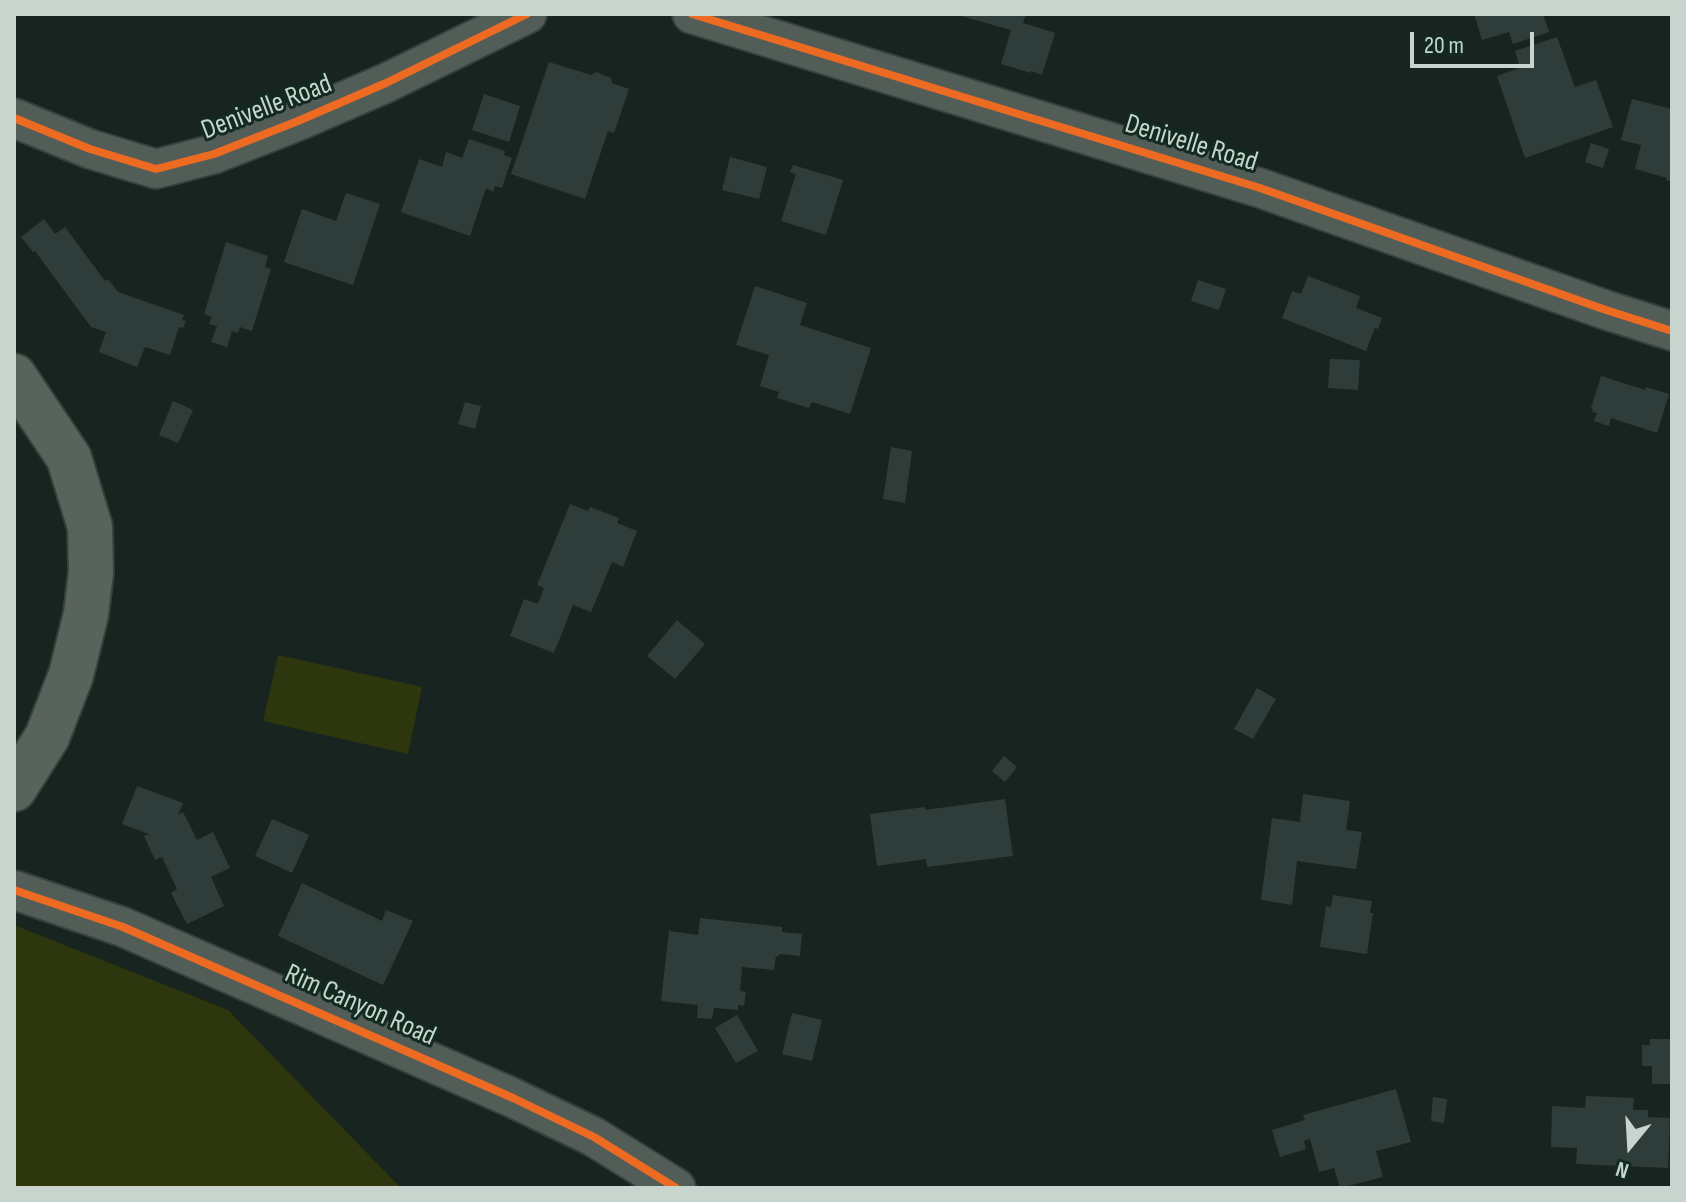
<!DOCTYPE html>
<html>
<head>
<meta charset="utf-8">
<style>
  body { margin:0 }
  #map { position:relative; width:1686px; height:1202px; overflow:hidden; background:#18241f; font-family:"Sofia Sans Condensed",sans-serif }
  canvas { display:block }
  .frame { position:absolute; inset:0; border:16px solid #c7d5ce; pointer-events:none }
  .north { position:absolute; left:1590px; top:1106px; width:80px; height:80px; -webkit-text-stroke:6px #122a20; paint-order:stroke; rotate:198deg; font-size:22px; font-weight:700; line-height:32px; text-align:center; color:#c7d5ce }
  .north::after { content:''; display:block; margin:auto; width:28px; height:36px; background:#c7d5ce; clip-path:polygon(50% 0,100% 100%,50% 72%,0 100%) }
  .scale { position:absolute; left:1410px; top:32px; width:124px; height:36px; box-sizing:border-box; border:4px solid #c7d5ce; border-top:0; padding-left:10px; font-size:24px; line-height:28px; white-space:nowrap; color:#c7d5ce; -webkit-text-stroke:6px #122a20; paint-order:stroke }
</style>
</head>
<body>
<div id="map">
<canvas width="1686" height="1202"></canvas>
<div class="frame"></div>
<div class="north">N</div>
<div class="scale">20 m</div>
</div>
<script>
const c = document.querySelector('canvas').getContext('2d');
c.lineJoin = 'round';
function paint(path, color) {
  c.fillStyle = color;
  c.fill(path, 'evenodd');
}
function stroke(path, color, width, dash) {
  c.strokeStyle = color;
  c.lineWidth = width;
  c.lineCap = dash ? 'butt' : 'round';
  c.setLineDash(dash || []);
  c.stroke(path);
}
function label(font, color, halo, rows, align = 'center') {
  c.font = font + ' "Sofia Sans Condensed",sans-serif';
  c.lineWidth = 6;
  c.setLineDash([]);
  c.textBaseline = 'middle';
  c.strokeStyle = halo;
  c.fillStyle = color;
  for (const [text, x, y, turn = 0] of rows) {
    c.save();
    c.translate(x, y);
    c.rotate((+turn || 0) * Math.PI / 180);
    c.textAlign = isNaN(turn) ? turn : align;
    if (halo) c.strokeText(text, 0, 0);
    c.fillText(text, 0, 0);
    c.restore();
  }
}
const green = new Path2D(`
  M278,655L422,687L408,754L263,721Z
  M14,925L228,1010L401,1188H14Z`);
const building = new Path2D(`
  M954,14H1026L1023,23L1055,33L1042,75L1031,71V73L1001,64L1011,30Z
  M1474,14H1543L1549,32L1513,44L1509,32L1482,40Z
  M1557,37L1575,87L1596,80L1613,127L1525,158L1497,76L1520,68L1515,51Z
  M549,62L591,75L596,72L611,78L612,83L629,89L614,133L608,131L585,199L511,174Z
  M484,94L520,106L509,142L472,130Z
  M1632,99L1672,109V182L1666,180L1667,178L1635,169L1641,145L1621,140Z
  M469,139L505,151L504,155L512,158L502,188L495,186L493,192L486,188L470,236L401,212L419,159L442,167L446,152L462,158Z
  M1591,143L1609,149L1603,168L1585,162Z
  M730,157L767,167L759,199L722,190Z
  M793,165L843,180L826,235L781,221L796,174L790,172Z
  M346,193L380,204L353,285L284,262L302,209L336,221Z
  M44,219L55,234L65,227L105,281L108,279L118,292L184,315L182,320L186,321L183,328L179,327L170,355L145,347L137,367L99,352L106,332L91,327L35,251L33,252L21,237Z
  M226,242L268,256L265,267L271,269L252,331L240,327L238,333L232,331L227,347L211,342L217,326L209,324L212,317L204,314Z
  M1308,276L1360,296L1356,308L1382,318L1378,329L1375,328L1366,351L1282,318L1292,291L1301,294Z
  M1198,280L1226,289L1219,310L1191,301Z
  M755,286L807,303L800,325L871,348L850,414L812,402L809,408L777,398L779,392L760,386L769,355L736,345Z
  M1330,359L1360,360L1358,390L1328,388Z
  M1601,376L1645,390L1646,387L1669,394L1657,433L1611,418L1609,426L1594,421L1597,413L1592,412L1593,409L1591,408Z
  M173,401L193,410L178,443L159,435Z
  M465,402L481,406L475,429L458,424Z
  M891,447L912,451L905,503L883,499Z
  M570,504L588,511L590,507L619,518L617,523L637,531L623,567L612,562L591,612L573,605L554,653L510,636L524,599L538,604L544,588L537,585Z
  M677,620L705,644L675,679L647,656Z
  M1257,688L1276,699L1253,739L1234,729Z
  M1004,756L1017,767L1005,782L992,771Z
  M137,786L183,803L178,815L183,812L197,840L213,832L230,868L211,877L224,906L187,924L171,893L177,889L162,857L155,860L144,836L149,834L122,824Z
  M1303,794L1350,801L1346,830L1362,832L1356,869L1297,861L1292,905L1261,900L1272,818L1300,822Z
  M1005,799L1013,856L927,867L926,859L877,866L870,814L925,807V810Z
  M272,819L309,835L292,873L255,856Z
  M302,883L382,921L386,910L413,921L383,985L278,936Z
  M1333,895L1372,901L1370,913H1373L1367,954L1320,947L1326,906L1331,907Z
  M700,918L782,927V932L802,934L800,956L779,954V957L776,956L774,970L742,967L740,991L746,992L744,1006L738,1005V1010L714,1008L712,1019L697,1018L698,1005L661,1001L669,931L698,935Z
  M792,1013L822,1020L812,1061L782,1054Z
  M737,1015L758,1051L736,1063L715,1028Z
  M1650,1039H1672V1084H1652V1066H1642V1045H1650Z
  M1396,1089L1411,1142L1376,1151L1383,1177L1340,1188L1334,1168L1319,1172L1310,1139L1304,1141L1306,1149L1280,1157L1272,1130L1305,1120L1303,1115Z
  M1586,1096L1634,1098L1633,1110H1648V1117L1670,1118L1668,1168L1576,1164L1577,1148L1551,1147L1552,1106L1585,1108Z
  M1433,1097L1447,1099L1444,1123L1431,1121Z`);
const street = new Path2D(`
  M692,14L1260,188L1606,310L1672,331
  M14,118L90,149L156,169L214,154L298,121L386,83L527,14
  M14,890L123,927L513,1098L594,1137L676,1188`);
const secondary = new Path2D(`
  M14,376L69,458L90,527L91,572L86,614L71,675L47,737L14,789`);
const cycleway = new Path2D(`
  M692,14L1260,188L1606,310L1672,331
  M14,118L90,149L156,169L214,154L298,121L386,83L527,14
  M14,890L123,927L513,1098L594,1137L676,1188`);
const streetNames = [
  ["Denivelle Road",267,108,-21],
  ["Denivelle Road",1191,144,17],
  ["Rim Canyon Road",360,1006,24]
];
paint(green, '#2d360c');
paint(building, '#2f3d3a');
stroke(street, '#37413c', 42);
stroke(secondary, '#37413c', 48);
stroke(street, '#535d58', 38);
stroke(secondary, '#57635b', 44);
stroke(cycleway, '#ed6a23', 8);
label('28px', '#c7d5ce', '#122a20', streetNames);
</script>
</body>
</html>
